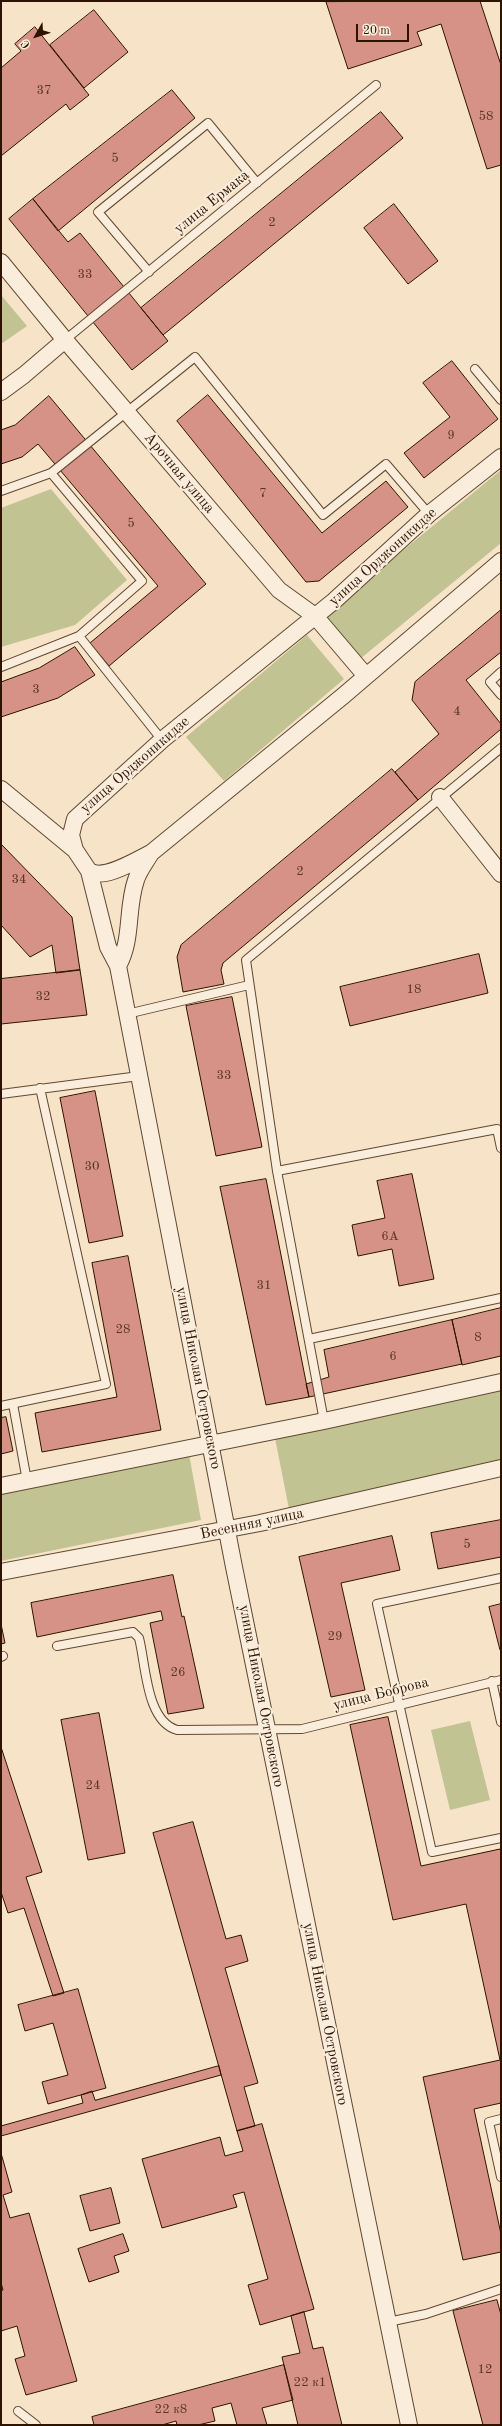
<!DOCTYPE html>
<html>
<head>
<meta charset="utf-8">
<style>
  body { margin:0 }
  #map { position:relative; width:502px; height:2426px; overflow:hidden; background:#f7e3c7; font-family:"Old Standard TT",serif }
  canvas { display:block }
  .frame { position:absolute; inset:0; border:2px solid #2e1400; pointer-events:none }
  .north { position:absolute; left:16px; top:16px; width:40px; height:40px; -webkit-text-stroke:3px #faeddb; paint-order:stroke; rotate:231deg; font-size:11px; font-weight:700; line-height:16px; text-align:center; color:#2e1400 }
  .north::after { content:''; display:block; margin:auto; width:14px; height:18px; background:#2e1400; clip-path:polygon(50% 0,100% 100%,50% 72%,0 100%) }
  .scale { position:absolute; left:356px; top:24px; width:53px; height:18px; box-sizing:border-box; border:2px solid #2e1400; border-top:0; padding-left:5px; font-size:12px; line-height:14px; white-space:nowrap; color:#2e1400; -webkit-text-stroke:3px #faeddb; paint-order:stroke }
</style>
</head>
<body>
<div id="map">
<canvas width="502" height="2426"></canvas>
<div class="frame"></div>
<div class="north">С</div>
<div class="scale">20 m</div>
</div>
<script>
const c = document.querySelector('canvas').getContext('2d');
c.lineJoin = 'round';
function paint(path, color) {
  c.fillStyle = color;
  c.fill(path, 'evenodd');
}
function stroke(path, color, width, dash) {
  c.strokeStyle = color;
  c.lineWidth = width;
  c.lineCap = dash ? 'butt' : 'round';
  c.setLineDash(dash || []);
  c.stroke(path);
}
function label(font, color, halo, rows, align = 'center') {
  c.font = font + ' "Old Standard TT",serif';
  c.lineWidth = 4;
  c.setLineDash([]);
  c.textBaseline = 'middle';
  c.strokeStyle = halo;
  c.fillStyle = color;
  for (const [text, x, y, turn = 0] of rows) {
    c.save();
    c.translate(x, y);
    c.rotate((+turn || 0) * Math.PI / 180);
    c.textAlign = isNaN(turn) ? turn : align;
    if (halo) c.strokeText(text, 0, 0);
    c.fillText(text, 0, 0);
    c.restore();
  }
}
const green = new Path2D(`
  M1,295L27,326L1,344Z
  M501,470V543L360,659L324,615Z
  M51,489L127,580L75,625L1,647V508Z
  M307,635L344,679L224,781L186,737Z
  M501,1388V1462L289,1509L275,1438Z
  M187,1443L201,1520L1,1561V1483Z
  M470,1721L490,1800L450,1810L431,1730Z`);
const building = new Path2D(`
  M480,1L501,65V165L487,169L441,24L417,32L422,45L348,69L326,2Z
  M94,10L128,52L84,88L50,45Z
  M35,27L89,95L70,110L66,104L1,156V68L21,51L15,44Z
  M172,90L195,118L58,231L33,199Z
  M381,112L403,138L163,335L141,308Z
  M33,199L68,242L80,233L168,341L132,370L9,219Z
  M394,204L438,261L408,284L364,228Z
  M452,361L498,419L424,478L404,453L450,417L423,383Z
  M208,395L322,533L386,481L408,507L319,581L306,582L177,421Z
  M49,396L206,584L109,666L90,643L158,586L38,444L22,457L1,464V430L15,425Z
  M501,610V652L466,680L501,724V729L418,800L395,772L439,734L412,700L415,682Z
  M75,647L95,675L58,698L1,717V682L39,668Z
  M392,769L418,800L223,963L221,970L224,984L183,992L177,957L181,945Z
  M1,844L72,917L80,970L56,973L52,945L30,957L1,925Z
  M479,954L488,993L350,1026L340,987Z
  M80,970L87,1015L1,1024V979Z
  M232,997L262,1147L216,1156L186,1006Z
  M95,1091L123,1236L89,1243L60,1098Z
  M412,1174L434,1279L399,1286L392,1249L358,1256L352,1225L385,1218L377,1181Z
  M266,1179L309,1397L266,1405L220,1187Z
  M128,1256L161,1430L42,1452L35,1413L117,1397L92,1263Z
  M501,1308V1356L462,1365L452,1320Z
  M452,1320L462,1364L309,1397L306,1384L329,1377L324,1350Z
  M6,1417L13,1451L1,1454V1418Z
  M501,1520V1557L438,1569L431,1533Z
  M392,1536L400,1570L341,1583L365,1690L331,1697L299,1557Z
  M173,1575L182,1617L184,1616L204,1708L168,1714L150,1623L163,1620L161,1611L37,1637L31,1603Z
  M501,1604V1650H500L489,1607Z
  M1,1624L5,1643L1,1644Z
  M99,1713L125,1853L88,1860L61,1720Z
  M388,1717L421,1866L500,1849L501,1852V2103L474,2109L501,2234V2252L463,2260L423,2077L500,2060L466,1904L393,1920L350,1725Z
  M1,1747L42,1872L26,1877L64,1993L53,1996L24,1908L8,1913L1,1892Z
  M193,1822L226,1939L241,1935L248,1961L225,1968L258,2083L244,2087L255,2126L237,2131L153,1833Z
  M78,1989L106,2088L48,2104L42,2082L68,2075L53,2023L25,2031L18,2005Z
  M219,2066L221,2075L1,2136V2126L83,2103L81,2095L92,2091L95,2100Z
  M262,2124L314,2309L260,2325L248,2285L268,2279L244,2192L233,2195L237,2207L162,2228L142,2159L220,2137L225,2156L243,2151L237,2131Z
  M1,2153L12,2192L3,2195L10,2218L29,2213L77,2381L26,2395L15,2359L25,2356L17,2326L1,2331V2291L3,2290L1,2283Z
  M111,2188L120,2223L90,2231L80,2196Z
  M123,2234L129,2251L114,2256L119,2272L89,2282L78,2249Z
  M497,2300L501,2315V2425H483L453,2311Z
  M304,2312L313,2349L323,2347L342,2425H298L282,2357L300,2353L291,2316Z
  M284,2365L293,2400L262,2408L267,2425H237L231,2403L212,2408L215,2421L198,2425H177L176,2421L162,2425H94L92,2417Z`);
const service = new Path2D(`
  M149,272L98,212L208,123L257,183
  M65,340L376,85
  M475,369L501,400
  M51,473L195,357L323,515L386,464L429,514
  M1,491L51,473L142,581L79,636L1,667
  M79,636L162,740
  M501,672L490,682L501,695
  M127,1014L249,985
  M1,1094L139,1076
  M277,1171L497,1129L501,1148
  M309,1339L501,1298
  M13,1404L27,1481
  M1,1406L106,1384L40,1088
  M324,1421L277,1171L246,960L501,748
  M501,1578L377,1604L432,1852L501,1838
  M57,1646L133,1632L139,1638C146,1665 146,1721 177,1730L302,1729L501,1680
  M1,1657L3,1656
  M492,1681L501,1722
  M501,2119L489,2122L501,2177
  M388,2322L426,2314L501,2289
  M18,2411L36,2425`);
const minor = new Path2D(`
  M1,262L65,340L279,590L315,616L366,676
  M1,392L24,375L65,340
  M1,789L75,850
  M440,797L501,874
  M89,871C104,881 136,860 151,853
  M118,966C133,939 126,909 136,880C139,870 146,862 151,853L343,696L501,561
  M1,1486L324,1421L501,1382
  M1,1572L260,1523L501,1468
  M409,2425L234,1567L118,966L108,947L89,871L75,850L71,835L75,819L162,740L334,601L429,514L501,457`);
const numberNames = [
  ["37",44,91],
  ["58",486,117],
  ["5",115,159],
  ["2",272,223],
  ["33",85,275],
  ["9",451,436],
  ["7",263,494],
  ["5",131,524],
  ["3",36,690],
  ["4",457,712],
  ["2",300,872],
  ["34",19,880],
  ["18",414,990],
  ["32",43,997],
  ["33",224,1076],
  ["30",92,1167],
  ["6А",390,1237],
  ["31",264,1286],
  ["28",123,1330],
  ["8",478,1338],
  ["6",393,1357],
  ["5",467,1545],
  ["29",335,1637],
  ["26",178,1673],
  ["24",93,1786],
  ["12",485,2370],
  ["22 к1",310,2383],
  ["22 к8",171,2410]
];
const streetNames = [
  ["улица Ермака",212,202,-39],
  ["Арочная улица",179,473,50],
  ["улица Орджоникидзе",383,557,-42],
  ["улица Орджоникидзе",135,765,-41],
  ["улица Николая Островского",198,1378,79],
  ["Весенняя улица",252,1524,-12],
  ["улица Боброва",381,1694,-14],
  ["улица Николая Островского",261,1696,79],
  ["улица Николая Островского",325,2014,79]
];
paint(green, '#c1c393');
paint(building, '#d69287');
stroke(building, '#2e1400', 1);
stroke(service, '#604832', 10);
stroke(minor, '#604832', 18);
stroke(service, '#faeddb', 8);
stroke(minor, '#faeddb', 16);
label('13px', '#583422', null, numberNames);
label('15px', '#2e1400', '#faeddb', streetNames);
</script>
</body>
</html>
